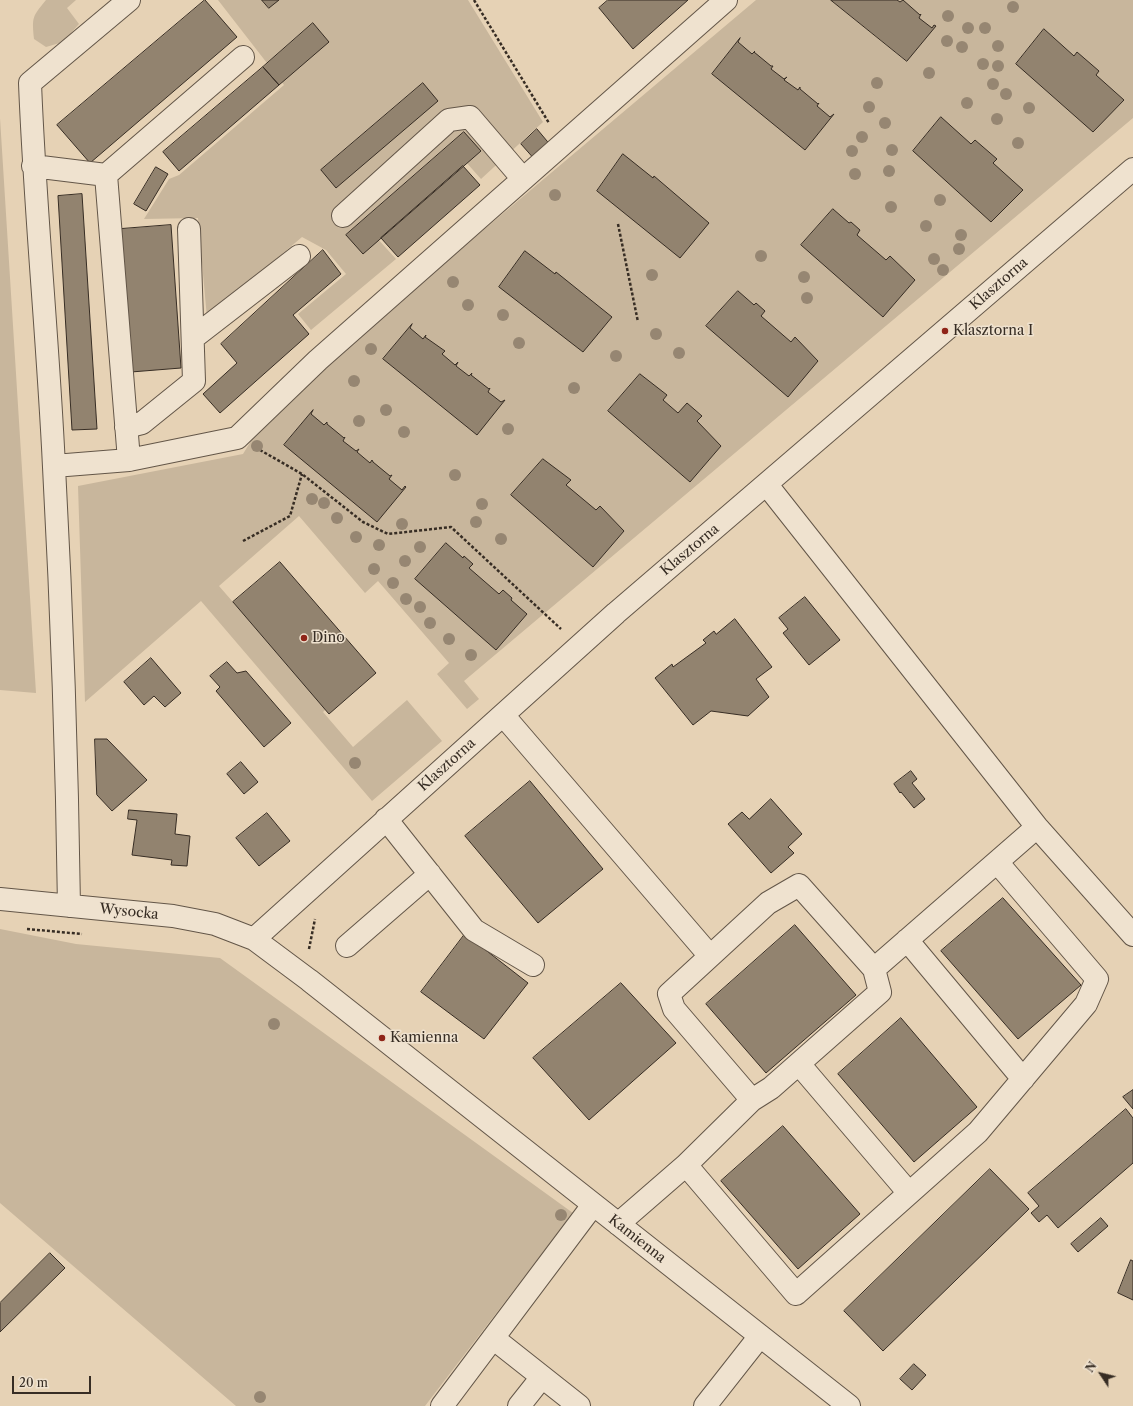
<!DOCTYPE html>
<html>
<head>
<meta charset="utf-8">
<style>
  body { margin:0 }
  #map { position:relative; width:1133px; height:1406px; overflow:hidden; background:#e6d2b5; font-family:"Libre Caslon Text",serif }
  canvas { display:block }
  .north { position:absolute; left:1081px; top:1354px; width:40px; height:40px; -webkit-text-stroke:3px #efe2cf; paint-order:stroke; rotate:305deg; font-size:11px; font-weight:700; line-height:16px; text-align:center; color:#372d24 }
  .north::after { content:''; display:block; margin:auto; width:14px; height:18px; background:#372d24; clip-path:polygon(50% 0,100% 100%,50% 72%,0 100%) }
  .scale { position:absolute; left:12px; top:1376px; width:79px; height:18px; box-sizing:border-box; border:2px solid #372d24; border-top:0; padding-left:5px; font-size:12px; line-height:14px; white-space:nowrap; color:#372d24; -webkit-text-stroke:3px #efe2cf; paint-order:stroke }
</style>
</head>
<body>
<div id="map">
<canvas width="1133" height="1406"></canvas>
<div class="north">N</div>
<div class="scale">20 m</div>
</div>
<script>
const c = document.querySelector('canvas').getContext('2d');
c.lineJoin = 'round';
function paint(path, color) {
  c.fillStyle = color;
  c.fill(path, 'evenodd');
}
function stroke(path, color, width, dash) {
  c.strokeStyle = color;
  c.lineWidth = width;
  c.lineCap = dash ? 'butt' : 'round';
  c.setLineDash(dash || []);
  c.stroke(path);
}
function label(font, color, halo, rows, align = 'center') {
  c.font = font + ' "Libre Caslon Text",serif';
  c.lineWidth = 3;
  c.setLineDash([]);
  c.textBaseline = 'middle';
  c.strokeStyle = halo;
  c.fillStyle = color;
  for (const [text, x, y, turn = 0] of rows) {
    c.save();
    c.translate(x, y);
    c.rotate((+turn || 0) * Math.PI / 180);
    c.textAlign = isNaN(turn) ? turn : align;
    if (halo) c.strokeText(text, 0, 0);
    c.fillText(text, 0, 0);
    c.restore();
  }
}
const green = new Path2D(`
  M46,0H76L67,8L79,24L63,42L46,47L34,39C32,17 32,17 46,0Z
  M218,0H468L543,122L481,179L465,161L376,237L396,259L311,330L298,314L346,274L326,250L302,237L207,318L198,218L144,219L169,179L179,175L284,85Z
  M756,0H1133V118L464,681L479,699L467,709L437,674L449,663L378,581L365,593L299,516L219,586L326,709L323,712L353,747L407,700L442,741L372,801L201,601L85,702L78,486L243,454L270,410Z
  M0,118L36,693L0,690Z
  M0,929L76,944L220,958L573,1213L425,1406H236L0,1203Z`);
const building = new Path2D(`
  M205,0L237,37L90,163L57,125Z
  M262,0H279L269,8Z
  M608,0H688L633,49L599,8Z
  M831,0H897L900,2L903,0L920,15L921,14L919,18L932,28L934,25L936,26L907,61Z
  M313,23L329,42L279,85L263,67Z
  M1044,29L1074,56L1077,52L1099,71L1096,75L1124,100L1093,132L1016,64Z
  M740,38L738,42L752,54L755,51L754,52L771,66H773L771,69L784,79L787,77L784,80L798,90L800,87V89L818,104L819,103L817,106L830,117L834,114L805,150L712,74Z
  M263,67L279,85L179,171L163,152Z
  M423,83L438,101L336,188L321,170Z
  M941,117L971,144L975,140L997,159L993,163L1023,190L991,222L913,151Z
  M537,129L552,147L536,161L521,144Z
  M464,132L481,151L363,254L346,235Z
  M623,154L653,178L654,176L709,223L680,258L597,191Z
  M463,166L480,185L398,257L381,238Z
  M156,167L168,174L146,211L134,204Z
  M82,194L97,429L72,430L58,196Z
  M833,209L849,223L851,222L860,230L857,235L886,260L890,256L915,280L883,317L801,245Z
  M171,225L181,368L131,372L121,229Z
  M323,250L341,274L293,315L309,334L220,413L203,394L237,363L221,344Z
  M525,251L555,274L556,272L612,317L583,352L499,287Z
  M738,291L754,305L756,303L765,311L761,316L791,342L795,337L818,361L788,397L706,326Z
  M412,324L410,328L423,339L426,335L425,337L445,351L442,354L455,365L458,362L456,366L469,376L472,373L471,375L489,389L490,388L488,392L501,402L505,400L477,435L383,359Z
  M640,374L667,395L663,400L678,413L687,403L702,416L697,421L721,446L690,482L608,411Z
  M313,410L311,414L324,425L327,422V424L344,438L345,437L343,441L356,451L359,449L357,452L370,463L372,460L373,462L390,476L392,475L389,479L402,490L405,486L406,487L377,522L284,445Z
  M543,459L571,480L566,485L596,510L600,506L624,531L593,567L511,495Z
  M446,543L463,558L464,556L473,564L469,568L499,594L503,590L512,598L511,600L527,614L496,650L415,579Z
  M280,562L376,673L329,714L233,602Z
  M805,597L840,640L809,665L783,633L788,629L779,618Z
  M735,619L772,667L756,679L769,697L748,716L711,711L693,725L655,678L672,664L673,667L706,643L703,640L714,631L716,634Z
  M151,658L181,693L165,707L154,696L144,705L124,682Z
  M227,662L237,673L246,671L291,723L264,747L216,691L220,687L210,676Z
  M95,739H107L147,780L112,811L97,795Z
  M241,762L258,782L244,794L227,774Z
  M911,771L917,779L912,783L925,799L914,808L901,792L900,793L894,784Z
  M530,781L603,869L538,923L465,836Z
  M771,799L802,834L788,847L794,853L771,873L728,824L742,812L749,819Z
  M129,810L177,814L175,834L190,836L187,866L171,865L172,860L132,855L137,820L128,819Z
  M267,813L290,841L259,866L236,838Z
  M1003,898L1081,985L1018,1039L941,951Z
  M795,925L856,995L766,1073L706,1004Z
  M465,934L528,983L484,1039L421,992Z
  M621,983L676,1043L589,1120L533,1058Z
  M901,1018L977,1107L914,1162L838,1074Z
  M1133,1090V1109L1123,1097Z
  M1126,1109L1133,1118V1163L1058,1228L1047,1215L1039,1222L1031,1213L1039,1206L1028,1193Z
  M783,1126L860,1214L798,1269L721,1181Z
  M990,1169L1029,1209L883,1351L844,1311Z
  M1101,1218L1108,1226L1078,1252L1071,1244Z
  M50,1253L65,1268L0,1332V1303Z
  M1131,1260L1133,1261V1300L1118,1293Z
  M914,1364L926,1375L912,1390L900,1379Z`);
const path = new Path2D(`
  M474,0L549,123
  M618,224L638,322
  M260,450L302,474L363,522L388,534L451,527L561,629
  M243,541L290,516L302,474
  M27,929L82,934
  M309,949L315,919`);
const minor = new Path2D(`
  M33,166L106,175L243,57
  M106,175L129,460
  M343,216L449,120L470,117L523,179
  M193,338L299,256
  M126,427L142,423L194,381L189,229
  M54,466L129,460L237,438L318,360L726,0
  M767,485L1037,827L1133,935
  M503,715L710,956
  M386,819L474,930L533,965
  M0,899L173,916L215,924L254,939L309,980L849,1406
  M69,906C67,760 62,614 54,467C48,339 35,211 30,83L129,0
  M254,939L616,613L1133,169
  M907,940L1023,1079
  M347,946L430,874
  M874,969L880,992L771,1088L752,1100L674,1009L669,994L768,903L799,885L874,969L1037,827
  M799,1064L909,1193
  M752,1100L686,1165L796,1294L978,1132L1086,1004L1097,979L997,862
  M618,1224L686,1165
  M493,1338L579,1406
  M442,1406L593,1205
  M519,1406L542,1377
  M705,1406L760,1336`);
const trees = [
  [1013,7],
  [948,16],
  [968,28],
  [985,28],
  [947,41],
  [998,46],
  [962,47],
  [983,64],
  [998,66],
  [929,73],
  [877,83],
  [993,84],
  [1006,94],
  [967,103],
  [869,107],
  [1029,108],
  [997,119],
  [885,123],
  [862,137],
  [1018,143],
  [892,150],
  [852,151],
  [889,171],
  [855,174],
  [555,195],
  [940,200],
  [891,207],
  [926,226],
  [961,235],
  [959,249],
  [761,256],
  [934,259],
  [943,270],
  [652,275],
  [804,277],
  [453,282],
  [807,298],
  [468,305],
  [503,315],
  [656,334],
  [519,343],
  [371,349],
  [679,353],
  [616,356],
  [354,381],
  [574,388],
  [386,410],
  [359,421],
  [508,429],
  [404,432],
  [257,446],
  [455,475],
  [312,499],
  [324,503],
  [482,504],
  [337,518],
  [476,522],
  [402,524],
  [356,537],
  [501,539],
  [379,545],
  [420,547],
  [405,561],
  [374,569],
  [393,583],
  [406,599],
  [420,607],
  [430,623],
  [449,639],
  [471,655],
  [355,763],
  [274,1024],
  [561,1215],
  [260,1397]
];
const markers = [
  [945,331,4,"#8f2418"],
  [304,638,4,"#8f2418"],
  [382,1038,4,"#8f2418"]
];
const streetNames = [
  ["Klasztorna",999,284,-41],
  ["Klasztorna",690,550,-40],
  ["Klasztorna",447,765,-42],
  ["Wysocka",129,912,6],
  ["Kamienna",637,1239,38]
];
const poiNames = [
  ["Klasztorna I",953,331],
  ["Dino",312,638],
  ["Kamienna",390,1038]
];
paint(green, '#c8b69c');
paint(building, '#92836f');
stroke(building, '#372d24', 1);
stroke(minor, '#635648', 24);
stroke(path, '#372d24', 2.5, [3, 2]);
stroke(minor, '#efe2cf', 22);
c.fillStyle = '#968672';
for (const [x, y] of trees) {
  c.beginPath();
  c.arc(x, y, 6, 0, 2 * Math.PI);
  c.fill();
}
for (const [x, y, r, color] of markers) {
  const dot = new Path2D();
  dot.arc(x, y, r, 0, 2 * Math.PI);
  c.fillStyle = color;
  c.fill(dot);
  stroke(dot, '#efe2cf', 1.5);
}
label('14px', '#372d24', '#efe2cf', streetNames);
label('14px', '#372d24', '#efe2cf', poiNames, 'left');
</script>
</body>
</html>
